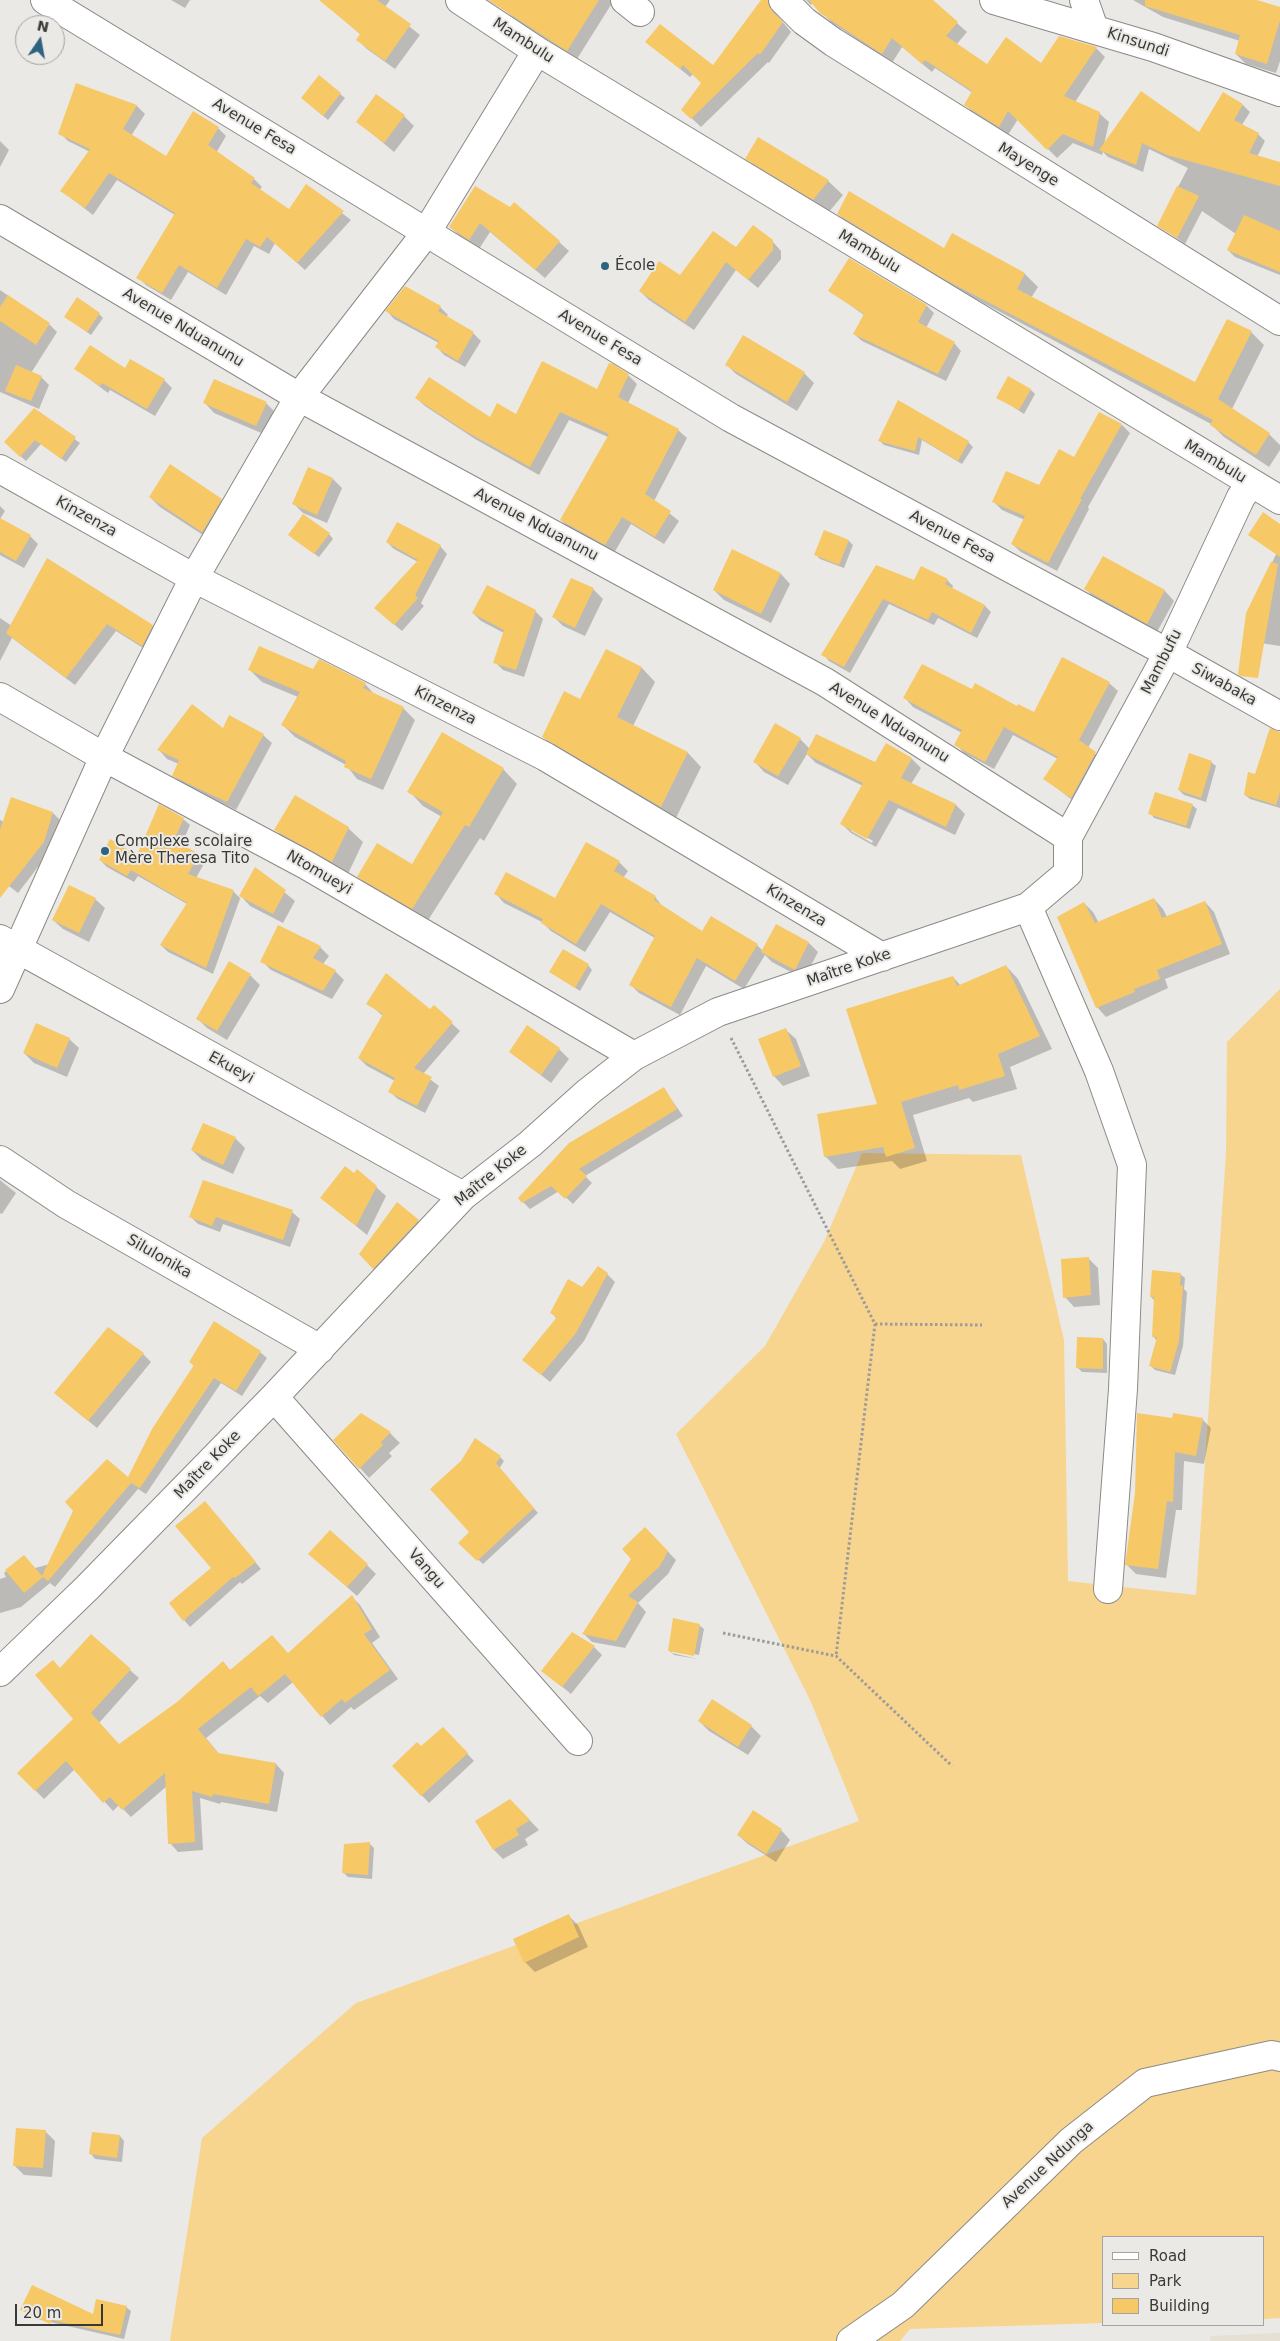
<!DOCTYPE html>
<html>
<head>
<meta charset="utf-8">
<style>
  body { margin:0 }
  #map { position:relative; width:1280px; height:2341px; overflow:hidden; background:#ebe9e5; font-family:"DejaVu Sans",sans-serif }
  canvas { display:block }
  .legend { position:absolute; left:1102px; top:2236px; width:162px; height:90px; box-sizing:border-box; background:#ebe9e5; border:1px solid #a4a39f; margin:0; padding:6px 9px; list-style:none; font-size:15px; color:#393937 }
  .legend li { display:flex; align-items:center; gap:10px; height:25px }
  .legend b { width:25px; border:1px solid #a4a39f }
  .north { position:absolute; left:15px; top:15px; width:50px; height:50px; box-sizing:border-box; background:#ebe9e5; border:1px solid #a4a39f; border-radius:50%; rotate:12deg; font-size:14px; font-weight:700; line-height:20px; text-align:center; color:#393937 }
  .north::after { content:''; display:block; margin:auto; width:18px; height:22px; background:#2e637f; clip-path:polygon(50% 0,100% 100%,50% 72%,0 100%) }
  .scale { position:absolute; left:15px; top:2304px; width:88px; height:22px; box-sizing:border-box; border:2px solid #393937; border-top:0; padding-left:6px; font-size:15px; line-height:18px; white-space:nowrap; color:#393937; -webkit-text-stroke:4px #ebe9e5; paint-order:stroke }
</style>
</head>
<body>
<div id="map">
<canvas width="1280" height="2341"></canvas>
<ul class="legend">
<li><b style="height:6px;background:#fff"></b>Road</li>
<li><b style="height:14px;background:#f8d58e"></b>Park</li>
<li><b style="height:14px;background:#f6c866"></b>Building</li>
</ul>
<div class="north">N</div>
<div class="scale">20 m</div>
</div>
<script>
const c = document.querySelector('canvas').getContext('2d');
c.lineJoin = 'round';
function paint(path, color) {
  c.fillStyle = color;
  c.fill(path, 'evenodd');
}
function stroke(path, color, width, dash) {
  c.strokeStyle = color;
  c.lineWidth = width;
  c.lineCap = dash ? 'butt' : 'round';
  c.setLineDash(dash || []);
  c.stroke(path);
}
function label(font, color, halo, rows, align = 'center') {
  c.font = font + ' "DejaVu Sans",sans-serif';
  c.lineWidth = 4;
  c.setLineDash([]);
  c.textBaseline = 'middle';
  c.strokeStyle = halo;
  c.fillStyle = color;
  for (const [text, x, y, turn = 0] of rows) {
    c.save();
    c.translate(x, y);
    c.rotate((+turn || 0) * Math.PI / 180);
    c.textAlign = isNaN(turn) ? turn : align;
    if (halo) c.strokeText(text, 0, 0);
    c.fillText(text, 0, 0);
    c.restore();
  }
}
const built = new Path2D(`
  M1280,2333V2341H1210L1211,2336Z`);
const green = new Path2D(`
  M1280,989V2318L1264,2319V2237H1104V2323L910,2329L900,2341H170L202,2138L356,2003L859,1821L811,1702L676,1434L765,1346L824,1242L862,1153L1021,1155L1064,1340L1068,1581L1196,1595L1226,1153L1227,1042Z`);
const shadow = new Path2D(`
  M171,0H190L185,8Z
  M338,0H390L385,7L420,35L395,69L367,49L358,40L361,35L330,7Z
  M505,0H614L577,59L516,20L506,11Z
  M762,0H780L777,5V15L791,32L769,63L768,62L701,127L683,110L702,83L693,74L690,77L648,43L714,67Z
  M806,0H931L967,32L956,45L987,65L1042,64L1096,48L1105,57L1075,102L1099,113L1109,122L1104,145L1200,133L1243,105L1250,112L1242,125L1258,134L1265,141L1257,157L1280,163V275L1235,257L1228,250L1236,234L1202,211L1185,244L1158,225L1188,168L1149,149L1143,172L1108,157L1103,152L1102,155L1073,143L1057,158L1018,119L1008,135L975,115L966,105L973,93L935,68L932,72L902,47L892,63L831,22L813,2L811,5Z
  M1133,0H1253L1280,8V61L1276,73L1246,64L1236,54L1240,41L1163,17Z
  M319,77L345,98L328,120L307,102Z
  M77,85L137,106L145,114L131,136L166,158L218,128L226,136L216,153L254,179L262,187L259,190L289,210L307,186L351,220L305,270L275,243L269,254L254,246L226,295L188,272L171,300L146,285L138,277L175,215L117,180L93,215L62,191L90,152L68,141L60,133Z
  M404,116L414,126L394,152L357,121Z
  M0,141L9,150L0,167Z
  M747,158L828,181L843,195L828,213L761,173Z
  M475,187L559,242L569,251L545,278L490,232L479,249L460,236L450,227Z
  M838,214L945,249L953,235L1025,274L1038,287L1031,298L1196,384L1251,332L1264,345L1232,409L1269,434L1280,445V450L1269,467L1224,437L1211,424L957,289L851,227Z
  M772,241L781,251V259L758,288L736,270L694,330L649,300L640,291L680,277L736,248Z
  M849,260L927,306L934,313L926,328L954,343L961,351L946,381L862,341L854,334L864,315L830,291Z
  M405,288L440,307L448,315L446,317L473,333L481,341L465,367L444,355L437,347L439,343L394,319L387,311Z
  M0,290L49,324L57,332L31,373L41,377L49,385L39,409L0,392Z
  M99,314L103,318L91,335L66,317Z
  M727,365L804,373L814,383L797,411L736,374Z
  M76,369H125L164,380L172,388L155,416L110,390L108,393Z
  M628,375L637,384L628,403L678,430L687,438L654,501L679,521L664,544L631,524L614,553L570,529L561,520L608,437L569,420L539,475L475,439L425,406L416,398L490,418L516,415L598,391Z
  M1031,390L1035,394L1024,414L998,397Z
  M899,401L968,442L973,447L962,464L922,440L919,455L884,445L880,441Z
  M205,403H266L276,413L266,435L214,413Z
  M34,410L80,443L66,462L41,444L26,461L10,447Z
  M1122,425L1130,433L1088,507L1089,509L1057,571L1021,552L1012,544L1025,520L1002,510L994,502L1039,487Z
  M333,479L342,488L327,523L303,513L293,503Z
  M150,497L221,500L231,509L212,541L160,507Z
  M0,506L5,511L0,519L30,536L38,544L24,568L0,555Z
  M329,534L333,539L319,557L294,539Z
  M849,541L853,545L844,568L820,559L816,555Z
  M387,542L440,546L447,554L421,603L424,606L402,631L383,615L418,562L394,549Z
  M1278,550L1280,552V646L1254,642L1248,613Z
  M733,551L781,574L790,584L771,623L724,600L714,590Z
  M1103,557L1165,591L1174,601L1157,632L1095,598L1085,589Z
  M47,560L152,626L160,634L151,653L116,631L75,685L12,638L0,661V618L12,626Z
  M876,567L914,582L947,580L953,586L952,589L985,606L991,612L977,638L938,618L934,625L889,604L850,673L829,661L823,654Z
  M593,589L603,599L585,636L563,626L553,616Z
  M535,611L543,619L524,677L503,670L495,662L504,633L481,621L473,613Z
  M606,650L642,668L655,682L633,726L688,753L701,767L675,820L557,751L543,737L581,701Z
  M250,670L313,671L365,684L375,695L403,708L415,720L383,790L357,779L346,765L295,737L283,725L298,697L262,682Z
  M1109,683L1118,691L1088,748L1104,761L1080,806L1045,779L1058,759L1013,735L994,769L964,753L956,744L962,733L913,707L905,698L972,691L1034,713Z
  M223,729L263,735L272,743L236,810L182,784L173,775L179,764L167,759L159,750Z
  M1268,734L1280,736V808L1250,799L1245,795L1256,776Z
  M800,739L810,749L876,763L912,759L921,768L911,784L956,805L965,814L955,835L898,808L876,847L851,833L842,824L863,786L816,763L807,754L788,785L764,772L755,762ZM851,828L873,841L872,843L851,831Z
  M1211,762L1216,766L1206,802L1184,795L1179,790Z
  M503,769L517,784L484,841L480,838L427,922L373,891L359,877L413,865L442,817L423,806L409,791Z
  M1192,805L1197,809L1190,829L1154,818L1150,813Z
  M53,813L61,821L51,850L18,893L0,879V820L4,822Z
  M183,819L190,825L181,846L205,862L196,878L233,891L240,898L256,869L295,901L283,923L250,906L241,896L213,974L168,952L161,945L187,904L138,876L134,882L107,867L100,860L138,856Z
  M348,828L363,842L347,876L290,845L276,830Z
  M587,844L619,862L628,871L623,878L655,897L663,907L702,933L757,945L763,951L809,943L818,952L804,979L772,962L765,955L744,989L706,966L680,1015L639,993L630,984L655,938L610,912L585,952L551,931L542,922L504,903L496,894L555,900Z
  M95,899L105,908L89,942L63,929L53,920Z
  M1154,899L1163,909L1167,917L1205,902L1214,912L1230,954L1165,979L1168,988L1106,1017L1097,1007L1084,903L1093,912L1099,923Z
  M320,947L329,956L323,964L335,971L344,980L332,999L271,970L262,961Z
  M588,965L592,970L580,991L551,972Z
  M1006,966L1018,979L1052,1049L1010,1067L1017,1089L973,1102L969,1098L913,1115L927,1161L900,1169L892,1161L838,1169L825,1156L878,1105L953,977L961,986Z
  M250,975L260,985L227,1040L207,1028L197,1018Z
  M368,1003L430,1011L434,1007L460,1031L423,1074L439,1086L425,1113L398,1099L390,1092L395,1081L367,1066L359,1058L383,1016Z
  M786,1030L796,1039L810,1076L783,1086L774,1076Z
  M69,1039L79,1048L67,1077L34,1063L24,1053Z
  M559,1049L569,1059L551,1083L510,1052Z
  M663,1088L683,1116L585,1176L592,1183L573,1204L559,1191L530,1209L523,1202Z
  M235,1138L245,1148L233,1174L202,1160L192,1150Z
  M0,1180L16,1193L2,1214L0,1213Z
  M376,1187L386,1196L367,1235L322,1198Z
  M398,1204L426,1228L381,1275L360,1254Z
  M292,1212L300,1219L290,1247L223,1224L220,1232L198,1224L190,1216Z
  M1088,1258L1098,1268L1100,1305L1074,1307L1065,1297Z
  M607,1274L615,1282L584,1341L550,1382L524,1360L557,1319L552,1313L582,1288Z
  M1180,1274L1185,1278L1184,1289L1187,1292L1183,1346L1175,1375L1155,1370L1150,1365L1157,1341L1153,1336L1155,1301L1151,1297Z
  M1103,1339L1107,1344V1373L1082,1372L1078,1368Z
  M260,1352L267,1358L242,1396L221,1383L146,1494L138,1489L55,1587L50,1583L21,1607L0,1613V1579L6,1577L4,1573L24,1556L35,1568L50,1564L128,1479L195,1367L190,1362Z
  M143,1354L151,1362L97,1428L64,1401Z
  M361,1415L390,1433L400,1443L389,1453L392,1456L369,1478L360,1468Z
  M1173,1419H1202L1211,1428L1204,1464L1184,1461L1182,1510H1176L1166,1578L1136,1574L1127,1565Z
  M500,1457L504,1461L499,1469L538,1513L483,1564L460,1543L471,1532L431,1490Z
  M211,1509L261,1569L242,1584L240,1582L190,1627L184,1620L212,1568Z
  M645,1528L676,1560L668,1574L638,1603L646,1612L625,1648L592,1642L584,1634L633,1559Z
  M320,1563L367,1565L376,1574L357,1596Z
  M352,1597L360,1605L380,1637L372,1643L398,1679L354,1710L351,1707L330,1725L293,1682L268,1703L260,1696L206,1738L220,1755L276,1764L284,1773L277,1812L221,1802L220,1804L200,1798L203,1850L178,1852L170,1843L167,1786L131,1817L119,1805L113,1811L75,1769L44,1799L18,1773L74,1719L61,1670H130L139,1678L99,1723L119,1746L178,1703L223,1663L231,1671L288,1654Z
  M699,1625L704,1629L699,1655L672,1650V1653L698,1659L674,1655L669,1650Z
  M572,1634L594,1647L602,1655L571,1694L543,1671Z
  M712,1701L751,1726L761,1736L748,1755L709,1731L699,1721Z
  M451,1736L474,1761L429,1803L394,1766L421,1748Z
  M520,1810L539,1830L525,1839L528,1845L503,1859L494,1850Z
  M781,1830L790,1840L776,1862L748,1844L738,1835Z
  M370,1844L374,1848L372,1879L348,1877L343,1872Z
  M568,1915L578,1925L588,1947L535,1972L525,1962Z
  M45,2131L55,2141L52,2177L24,2175L15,2166Z
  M93,2133L120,2136L124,2141L122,2162L95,2159L91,2154Z
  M126,2307L131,2311L124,2339L37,2319L22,2309L94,2316Z`);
const building = new Path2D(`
  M319,0H377L411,24L385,61L356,40L360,34Z
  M488,0H599L567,51Z
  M761,0H768L772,11L783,22L760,55L758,53L691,119L681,110L701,83L683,65L680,69L645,42L660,24L713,65Z
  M809,0H933L958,22L946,36L987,64L1006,37L1041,63L1059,36L1097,47L1064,96L1100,112L1093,147L1063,134L1047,150L1008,111L999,127L964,105L972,91L925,60L922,64L892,38L882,54L820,13Z
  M1145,0H1257L1280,7V20L1267,64L1235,54L1240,35L1145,6Z
  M319,75L341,93L323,116L301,98Z
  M76,83L137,105L123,129L166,156L193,111L219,127L208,145L255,178L251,183L289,209L306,184L344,211L297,263L267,237L260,247L246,239L217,288L179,265L162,293L136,278L175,213L109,173L85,208L60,191L90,149L58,134Z
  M1141,91L1199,132L1223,92L1243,104L1234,120L1259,133L1249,153L1280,162V186L1167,155L1142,143L1136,165L1099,150Z
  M376,94L405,115L384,143L356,122Z
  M758,137L829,180L813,200L745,159Z
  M475,186L510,207L514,202L560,241L535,270L480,223L469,240L449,227Z
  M1177,186L1199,196L1177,238L1157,226Z
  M849,191L944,248L952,233L1025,273L1017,289L1195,382L1227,319L1252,331L1218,399L1270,433L1256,455L1210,425L1213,420L942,278L837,214Z
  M1244,215L1280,231V272L1227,250Z
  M753,225L773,240V250L748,280L726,262L685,322L639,291L659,261L680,275L713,231L736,247Z
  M849,258L927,305L918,322L955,342L938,374L853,334L864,314L828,291Z
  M405,286L441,306L438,311L474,332L458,361L435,347L439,341L385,311Z
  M8,295L50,323L36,345L0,321V307Z
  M77,297L100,313L87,332L64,317Z
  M743,335L805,372L787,402L725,365Z
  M90,345L125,368L130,359L165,379L147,409L102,383L100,386L74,369Z
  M542,361L597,389L609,363L613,364L629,374L618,397L679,429L645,494L671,511L655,537L622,517L605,545L560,520L609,434L560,412L530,467L465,431L415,398L429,377L490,417L497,403L516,414Z
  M16,365L42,376L31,401L5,391Z
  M1008,376L1031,389L1019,410L996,398Z
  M214,379L267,402L256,426L203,403Z
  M898,400L969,441L958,461L918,437L915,451L878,441Z
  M34,408L76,437L61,459L35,440L20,457L4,442Z
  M1099,412L1122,424L1080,499H1082L1048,563L1011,544L1025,516L992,502L1006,471L1039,485L1059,449L1074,457Z
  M170,464L222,499L202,532L149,497Z
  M308,467L333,478L317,515L292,504Z
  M1263,512L1280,524V557L1248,535Z
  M303,514L330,533L314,554L288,535Z
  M0,518L31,535L16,561L0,552Z
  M397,522L441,545L415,595L418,598L394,625L374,608L418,560L386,542Z
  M824,530L849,540L839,565L814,555Z
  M732,549L781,573L761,614L713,590Z
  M1103,556L1165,590L1147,624L1084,589Z
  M47,558L153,625L142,646L107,624L66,678L6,633Z
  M1271,562L1278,564L1258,678L1240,676L1238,674L1246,613Z
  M876,565L914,580L921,566L948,579L945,584L985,605L971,633L932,612L928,620L883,599L844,667L821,655Z
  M571,578L594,588L575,628L552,617Z
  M487,585L536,610L516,670L493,663L504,630L472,613Z
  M259,646L313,669L319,659L366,683L363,688L404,707L371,779L344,767L346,761L281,725L300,692L248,670Z
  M606,649L642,667L617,717L688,752L661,807L542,737L564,691L580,699Z
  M1062,657L1110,682L1079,740L1096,752L1071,798L1043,779L1058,757L1004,727L985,762L954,745L962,730L903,698L922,664L972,689L975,683L1017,706L1018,704L1034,712Z
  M192,704L223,728L229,715L264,734L227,802L172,776L179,760L157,750Z
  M775,723L801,738L778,776L753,762Z
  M1270,728L1280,732V792L1276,805L1244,795L1248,772L1255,774Z
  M442,732L504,768L469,827L465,825L412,909L357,877L377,843L412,864L443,812L407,792Z
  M816,734L875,762L886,743L912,758L901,778L956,804L946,827L889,800L867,839L840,824L863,783L806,754Z
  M1189,753L1212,761L1201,798L1178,790Z
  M1155,792L1193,804L1186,826L1148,814Z
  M295,795L349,827L332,862L274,830Z
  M11,797L53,812L44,842L0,898V830Z
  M159,804L184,818L174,840L199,854L188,874L234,890L206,968L160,945L187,903L131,870L127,876L99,860L110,839L137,855Z
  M586,842L620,861L614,871L656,896L654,900L702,931L711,916L758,944L735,981L697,958L671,1007L629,985L655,936L601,904L576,944L541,923L543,919L494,894L506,872L555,898Z
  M255,867L286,890L273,914L239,896Z
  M69,885L96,898L79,933L52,920Z
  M1154,898L1162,918L1205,901L1222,944L1157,970L1160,979L1134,989L1135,992L1096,1008L1057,917L1084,902L1095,923Z
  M776,924L809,942L795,970L761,952Z
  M278,925L321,946L313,958L336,970L323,991L260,962Z
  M563,949L589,964L575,988L549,972Z
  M229,961L251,974L217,1031L196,1019Z
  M1006,965L1040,1036L998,1054L1005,1076L959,1090L958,1085L901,1102L915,1148L886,1157L883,1147L824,1157L817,1114L877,1104L846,1009L953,976L957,986Z
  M386,973L430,1009L434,1005L453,1022L414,1068L432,1077L417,1106L388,1092L395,1078L358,1058L383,1014L366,1004Z
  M36,1023L70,1038L57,1068L23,1053Z
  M527,1025L560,1048L541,1075L509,1052Z
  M786,1028L801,1066L773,1077L758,1039Z
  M664,1087L677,1109L579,1169L587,1176L565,1199L551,1186L522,1203L518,1198L569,1143Z
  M203,1123L236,1137L223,1165L191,1150Z
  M345,1166L354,1173L357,1169L377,1186L356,1226L320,1198Z
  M203,1180L293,1210L283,1240L216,1217L212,1226L189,1217Z
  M397,1202L419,1220L373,1269L359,1254Z
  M1089,1257L1091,1295L1063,1298L1061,1259Z
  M598,1266L608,1273L576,1333L541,1375L522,1360L557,1317L550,1313L568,1279L582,1287Z
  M1152,1270L1181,1273L1180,1285L1183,1286L1179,1341L1170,1372L1149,1366L1157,1337H1152L1154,1297H1150Z
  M214,1321L261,1351L236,1391L214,1378L140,1488L131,1483L48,1581L43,1577L24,1593L5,1570L24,1555L42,1576L73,1511L65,1502L107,1459L128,1477L152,1429L194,1365L189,1362Z
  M108,1327L144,1353L88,1421L54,1393Z
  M1077,1337L1103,1338V1369L1076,1368Z
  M361,1413L391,1432L381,1442L383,1445L359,1469L333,1440Z
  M1137,1413L1172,1418L1173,1413L1203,1418L1196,1456L1175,1452L1173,1502L1167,1501L1158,1569L1125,1565L1135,1493Z
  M475,1438L501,1456L496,1463L534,1508L477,1561L458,1543L469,1532L430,1489L461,1461Z
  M205,1501L256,1562L235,1578L233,1577L183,1621L169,1603L211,1568L175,1526Z
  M645,1527L668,1551L660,1566L628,1596L638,1602L616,1641L582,1634L631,1559L622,1549Z
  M330,1530L368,1564L347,1587L308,1554Z
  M352,1595L372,1629L364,1634L390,1670L345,1703L342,1699L321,1717L285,1674L258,1696L251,1687L198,1729L218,1753L276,1763L269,1804L213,1794L212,1797L192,1791L195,1842L168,1844L165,1773L122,1810L110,1797L103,1803L66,1761L35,1791L17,1773L73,1719L35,1675L53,1660L60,1668L91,1634L131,1669L91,1713L119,1744L177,1702L223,1661L230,1670L272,1635L288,1653Z
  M673,1618L700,1624L694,1656L668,1651Z
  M572,1632L595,1646L562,1687L541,1671Z
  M712,1699L752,1725L738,1747L698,1721Z
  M443,1727L468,1753L421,1796L392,1766L417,1742L421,1746Z
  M510,1799L530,1820L516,1829L519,1835L493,1850L475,1821Z
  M753,1810L782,1829L766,1854L737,1835Z
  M370,1842L368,1875L342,1873L344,1844Z
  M569,1914L579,1937L524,1963L513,1939Z
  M16,2128L46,2130L43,2168L13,2166Z
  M92,2132L120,2135L117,2158L89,2154Z
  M32,2285L93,2314L96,2299L127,2306L120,2335L52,2320L50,2324L20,2310Z`);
const path = new Path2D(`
  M731,1038L875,1324L836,1656
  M875,1324L982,1325
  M723,1633L836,1656L952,1766`);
const minor = new Path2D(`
  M45,0L731,418L1168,653L1280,716
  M460,0L537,51L1280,500
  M625,0L640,12
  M783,0L804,21L833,42L1280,321
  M994,0L1153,47L1280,92
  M1084,0L1094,29
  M0,219L299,397L825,682L1068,837
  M0,469L194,578L546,757L882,957
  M0,697L104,757L306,865L634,1056
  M1028,907L1099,1071L1132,1165L1123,1389L1108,1589
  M0,939L463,1196
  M0,989L104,757L194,578L299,397L426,233L537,51
  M0,1160L66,1204L320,1349
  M274,1397L578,1741
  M0,1672L87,1588L274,1397L463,1196L530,1144L588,1092L634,1056L718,1012L1028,907L1068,873V837L1168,653L1241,497L1251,484
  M851,2341L903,2305L1071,2141L1145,2083L1272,2055L1280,2057`);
const markers = [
  [605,266,5,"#2e637f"],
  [105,851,5,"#2e637f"]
];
const streetNames = [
  ["Mambulu",523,41,33],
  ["Kinsundi",1138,43,18],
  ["Avenue Fesa",254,127,31],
  ["Mayenge",1028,165,32],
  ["Mambulu",869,252,31],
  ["Avenue Nduanunu",183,328,31],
  ["Avenue Fesa",600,338,31],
  ["Mambulu",1215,462,31],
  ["Kinzenza",86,517,29],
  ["Avenue Nduanunu",536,525,28],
  ["Avenue Fesa",952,537,28],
  ["Mambufu",1162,662,-63],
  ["Siwabaka",1224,685,29],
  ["Kinzenza",445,706,27],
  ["Avenue Nduanunu",889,723,32],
  ["Ntomueyi",319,873,30],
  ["Kinzenza",796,906,31],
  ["Maître Koke",849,968,-19],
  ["Ekueyi",231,1068,29],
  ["Maître Koke",491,1176,-39],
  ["Silulonika",159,1257,30],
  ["Maître Koke",208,1465,-46],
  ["Vangu",426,1569,49],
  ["Avenue Ndunga",1048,2165,-43]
];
const poiNames = [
  ["École",615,266],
  ["Complexe scolaire",115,842],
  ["Mère Theresa Tito",115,859]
];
paint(built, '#e5dfd4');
paint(green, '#f8d58e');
paint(shadow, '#0003');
paint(building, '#f6c866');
stroke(minor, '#8c8a86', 30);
stroke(path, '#9d9c99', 3, [2.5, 2.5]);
stroke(minor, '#fff', 28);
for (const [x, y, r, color] of markers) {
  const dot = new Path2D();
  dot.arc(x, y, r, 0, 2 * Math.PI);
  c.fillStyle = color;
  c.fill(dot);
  stroke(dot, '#ebe9e5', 2);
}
label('15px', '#393937', '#ebe9e5', streetNames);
label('15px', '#393937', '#ebe9e5', poiNames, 'left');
</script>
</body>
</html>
